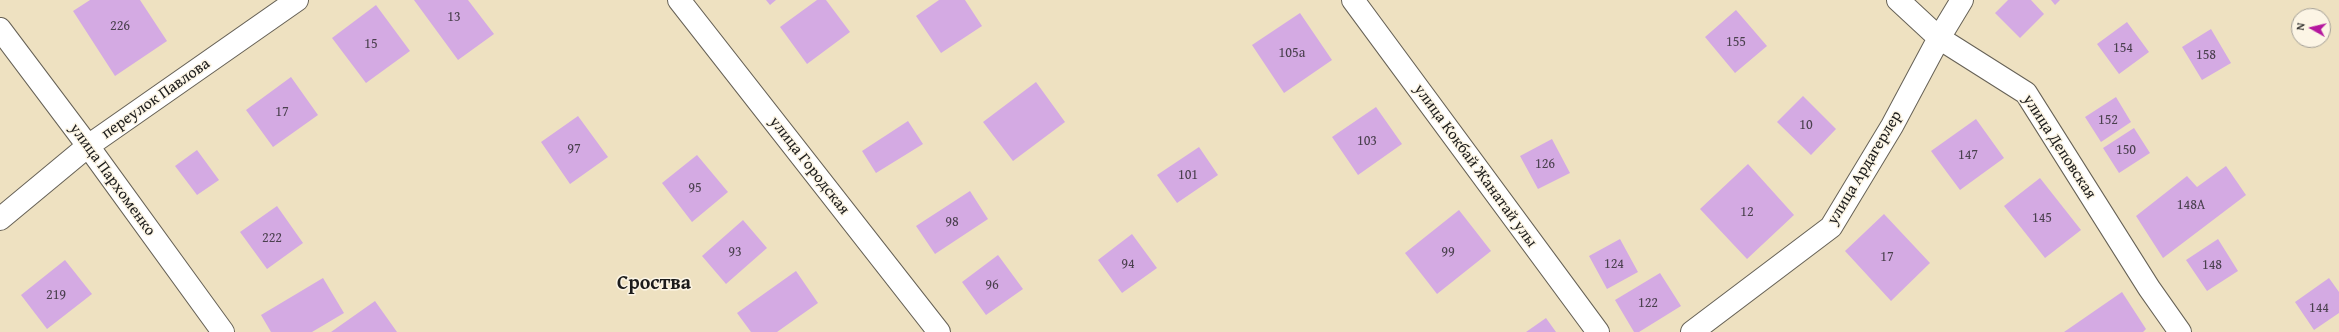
<!DOCTYPE html>
<html>
<head>
<meta charset="utf-8">
<style>
  body { margin:0 }
  #map { position:relative; width:2339px; height:332px; overflow:hidden; background:#eee1c1; font-family:"Gentium Book Plus",serif }
  canvas { display:block }
  .north { position:absolute; left:2291px; top:8px; width:40px; height:40px; box-sizing:border-box; background:#fcf5e5; border:1px solid #a29e95; border-radius:50%; rotate:278deg; font-size:11px; font-weight:700; line-height:16px; text-align:center; color:#1c1c1c }
  .north::after { content:''; display:block; margin:auto; width:14px; height:18px; background:#b5179e; clip-path:polygon(50% 0,100% 100%,50% 72%,0 100%) }
</style>
</head>
<body>
<div id="map">
<canvas width="2339" height="332"></canvas>
<div class="north">N</div>
</div>
<script>
const c = document.querySelector('canvas').getContext('2d');
c.lineJoin = 'round';
function paint(path, color) {
  c.fillStyle = color;
  c.fill(path, 'evenodd');
}
function stroke(path, color, width, dash) {
  c.strokeStyle = color;
  c.lineWidth = width;
  c.lineCap = dash ? 'butt' : 'round';
  c.setLineDash(dash || []);
  c.stroke(path);
}
function label(font, color, halo, rows, align = 'center') {
  c.font = font + ' "Gentium Book Plus",serif';
  c.lineWidth = 3;
  c.setLineDash([]);
  c.textBaseline = 'middle';
  c.strokeStyle = halo;
  c.fillStyle = color;
  for (const [text, x, y, turn = 0] of rows) {
    c.save();
    c.translate(x, y);
    c.rotate((+turn || 0) * Math.PI / 180);
    c.textAlign = isNaN(turn) ? turn : align;
    if (halo) c.strokeText(text, 0, 0);
    c.fillText(text, 0, 0);
    c.restore();
  }
}
const building = new Path2D(`
  M90,0H140L167,41L115,76L73,11Z
  M414,0H468L494,34L458,60Z
  M766,0H776L770,5Z
  M817,0H826L850,32L807,64L780,27Z
  M939,0H965L982,26L941,53L916,16Z
  M2008,0H2031L2044,14L2020,38L1995,13Z
  M2051,0H2060L2055,5Z
  M376,5L410,51L366,83L332,38Z
  M1736,10L1767,46L1735,73L1705,37Z
  M1300,13L1332,60L1284,93L1252,45Z
  M2127,22L2149,52L2119,74L2097,44Z
  M2211,29L2231,63L2202,80L2182,47Z
  M291,77L318,115L273,147L246,110Z
  M1036,82L1065,122L1013,161L983,122Z
  M1803,96L1836,129L1811,155L1777,122Z
  M2116,97L2131,122L2101,142L2085,117Z
  M1376,107L1402,144L1358,175L1332,137Z
  M578,116L608,157L570,184L541,142Z
  M1976,119L2004,158L1960,190L1931,151Z
  M908,121L923,144L876,173L862,151Z
  M2134,128L2150,153L2119,173L2103,148Z
  M1552,139L1570,173L1538,189L1520,156Z
  M1199,147L1218,175L1177,203L1157,175Z
  M197,150L219,180L197,195L175,166Z
  M697,155L728,192L692,222L662,183Z
  M1748,164L1794,215L1747,259L1700,209Z
  M2226,166L2246,195L2163,258L2136,216L2187,176L2197,187Z
  M2040,178L2081,230L2045,258L2004,206Z
  M970,191L988,219L935,254L916,226Z
  M277,206L303,243L267,269L240,232Z
  M1459,210L1491,251L1437,294L1405,253Z
  M1884,214L1930,263L1891,301L1845,251Z
  M743,220L767,248L726,284L702,256Z
  M1132,234L1157,268L1122,293L1098,260Z
  M1620,239L1638,272L1607,289L1589,256Z
  M2218,239L2238,271L2207,291L2186,260Z
  M998,255L1023,289L986,315L962,282Z
  M65,260L92,294L47,329L21,295Z
  M796,271L818,303L777,332H751L737,313Z
  M1660,273L1681,306L1639,332H1634L1615,300Z
  M323,278L344,313L312,332H271L261,315Z
  M2329,278L2339,292V313L2314,330L2295,302Z
  M2122,292L2146,329L2143,332H2064Z
  M375,301L397,332H331Z
  M1546,318L1556,332H1526Z`);
const street = new Path2D(`
  M679,0L939,332
  M1353,0L1598,332
  M1898,0L1939,38L2026,93L2149,288L2180,332
  M0,29L88,146L223,332
  M0,219L88,146L297,0
  M1692,332L1831,227L1892,126L1939,38L1962,0`);
const numberNames = [
  ["13",454,17],
  ["226",120,26],
  ["155",1736,42],
  ["15",371,44],
  ["154",2123,48],
  ["105а",1292,53],
  ["158",2206,55],
  ["17",282,112],
  ["152",2108,120],
  ["10",1806,125],
  ["103",1367,141],
  ["97",574,149],
  ["150",2126,150],
  ["147",1968,155],
  ["126",1545,164],
  ["101",1188,175],
  ["95",695,188],
  ["148А",2191,205],
  ["12",1747,212],
  ["145",2042,218],
  ["98",952,222],
  ["222",272,238],
  ["93",735,252],
  ["99",1448,252],
  ["17",1887,257],
  ["94",1128,264],
  ["124",1614,264],
  ["148",2212,265],
  ["96",992,285],
  ["219",56,295],
  ["122",1648,303],
  ["144",2319,308]
];
const streetNames = [
  ["переулок Павлова",156,99,-35],
  ["улица Деповская",2059,147,57],
  ["улица Городская",809,166,52],
  ["улица Кокбай Жанатай улы",1475,166,54],
  ["улица Ардагерлер",1865,168,-59],
  ["улица Пархоменко",112,180,54]
];
const districtNames = [
  ["Сроства",654,284]
];
paint(building, '#d4aae3');
stroke(street, '#666156', 24);
stroke(street, '#fff', 22);
label('14px', '#4a404e', null, numberNames);
label('16px', '#1c1c1c', '#fcf5e5', streetNames);
label('bold 20px', '#1c1c1c', '#fcf5e5', districtNames);
</script>
</body>
</html>
